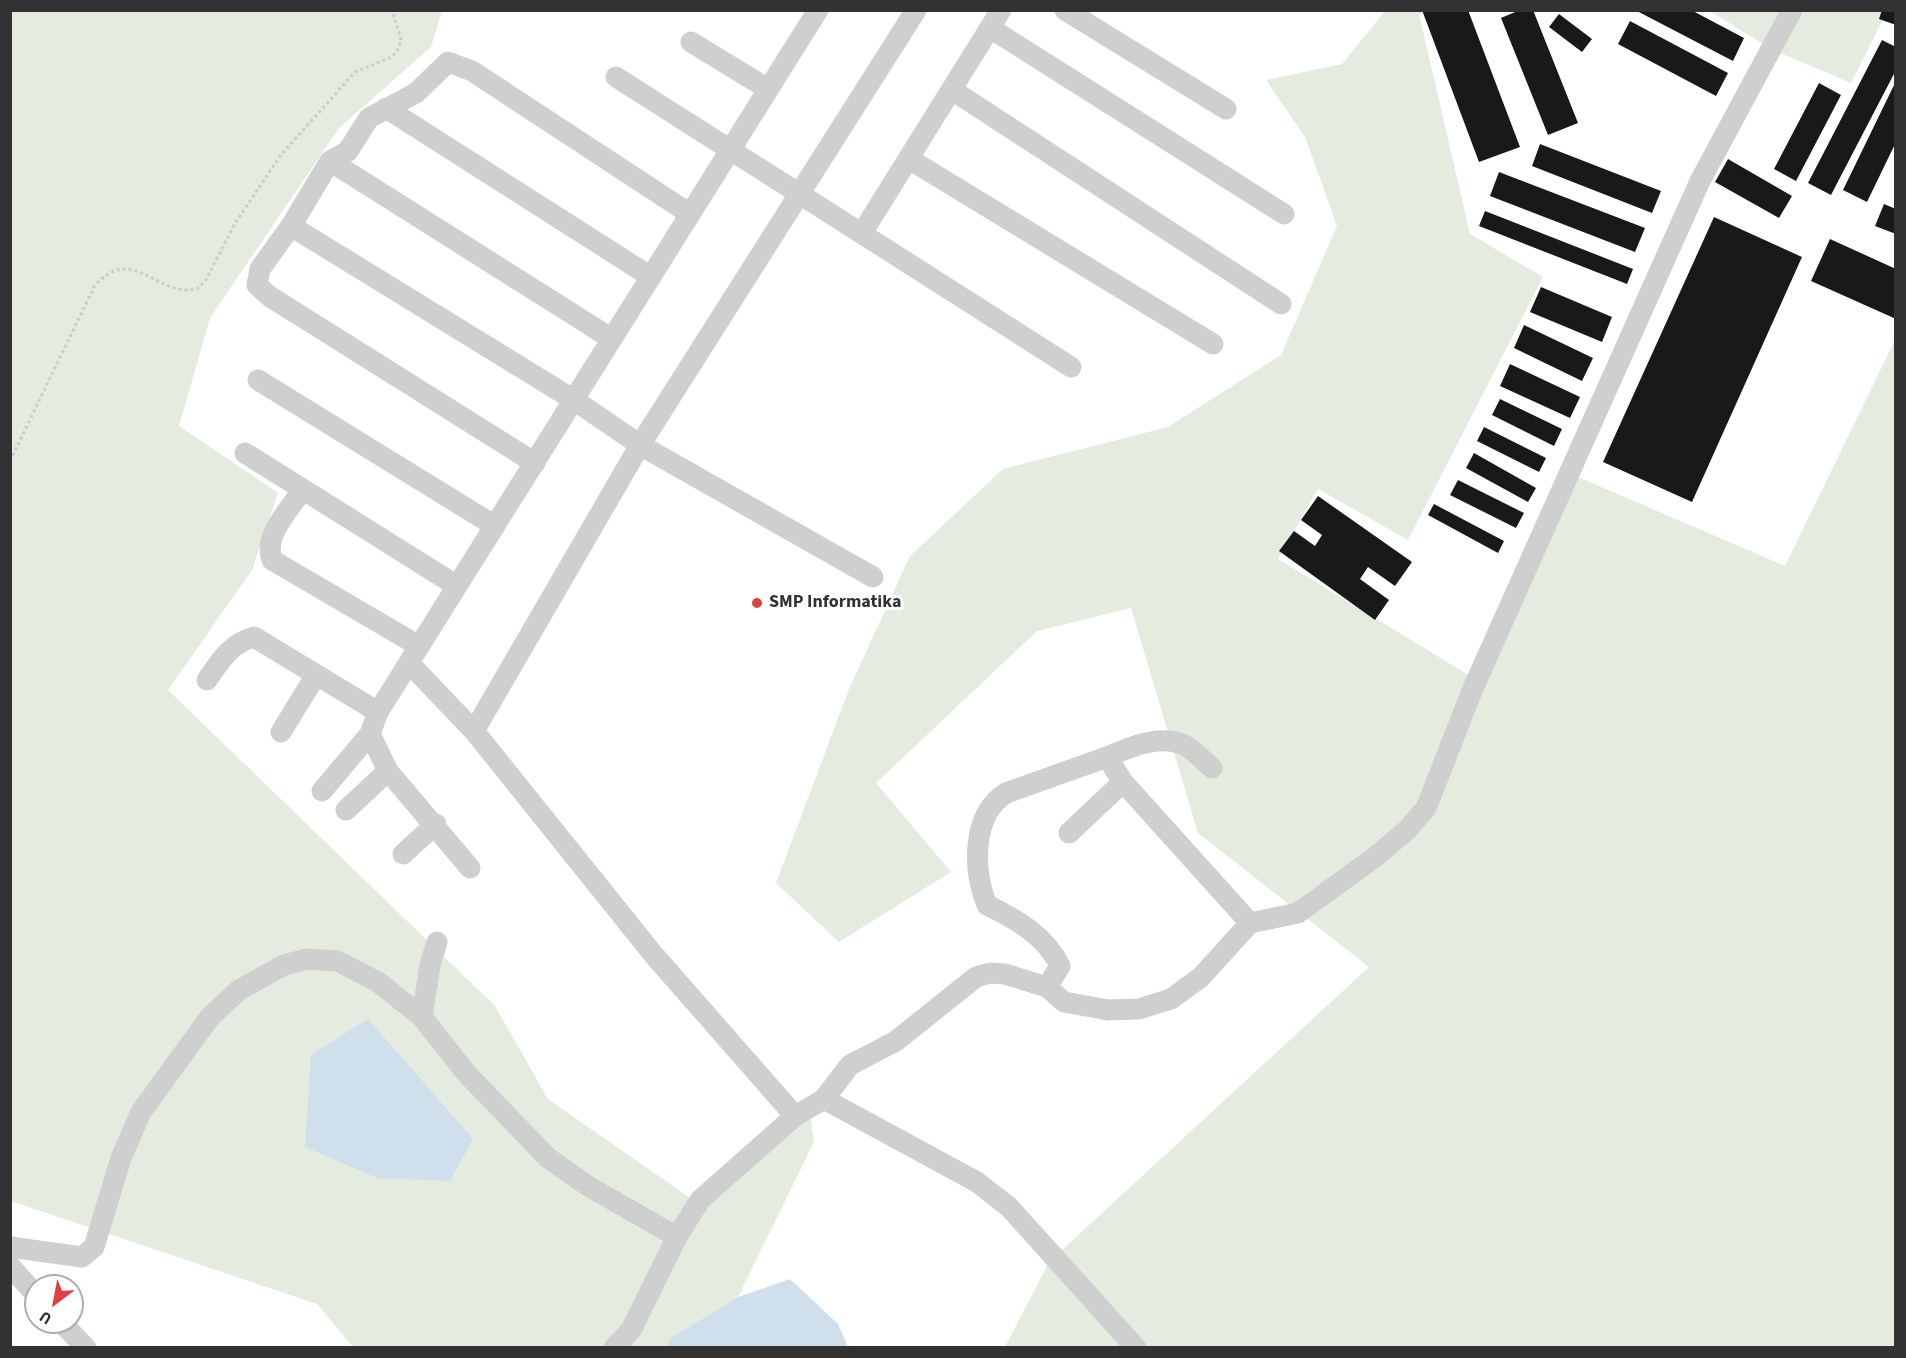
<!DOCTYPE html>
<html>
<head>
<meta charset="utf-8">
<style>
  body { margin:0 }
  #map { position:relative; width:1906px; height:1358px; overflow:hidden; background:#fff; font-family:"Source Sans 3",sans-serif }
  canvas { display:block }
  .frame { position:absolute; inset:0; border:12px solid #323232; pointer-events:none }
  .north { position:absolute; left:24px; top:1274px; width:60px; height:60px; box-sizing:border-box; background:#fff; border:2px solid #adadad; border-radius:50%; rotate:212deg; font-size:16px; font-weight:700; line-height:24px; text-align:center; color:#323232 }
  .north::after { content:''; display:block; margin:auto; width:21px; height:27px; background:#de4240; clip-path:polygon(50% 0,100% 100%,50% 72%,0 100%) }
</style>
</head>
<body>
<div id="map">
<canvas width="1906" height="1358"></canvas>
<div class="frame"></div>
<div class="north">U</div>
</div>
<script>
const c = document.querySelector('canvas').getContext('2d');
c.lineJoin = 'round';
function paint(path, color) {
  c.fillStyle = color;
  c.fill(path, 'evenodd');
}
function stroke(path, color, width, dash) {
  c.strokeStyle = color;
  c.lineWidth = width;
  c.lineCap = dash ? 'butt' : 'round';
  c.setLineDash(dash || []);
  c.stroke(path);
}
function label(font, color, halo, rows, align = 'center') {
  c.font = font + ' "Source Sans 3",sans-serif';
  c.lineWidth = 6;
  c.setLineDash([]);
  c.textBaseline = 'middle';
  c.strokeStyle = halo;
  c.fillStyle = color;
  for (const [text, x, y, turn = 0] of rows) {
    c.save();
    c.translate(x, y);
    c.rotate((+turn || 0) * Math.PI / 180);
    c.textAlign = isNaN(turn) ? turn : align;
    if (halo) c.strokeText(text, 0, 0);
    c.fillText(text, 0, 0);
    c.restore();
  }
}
const green = new Path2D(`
  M11,11H442L431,47L339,128L210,318L179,426L278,493L252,570L168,690L495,1006L548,1099L690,1198L808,1100L814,1142L738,1297L672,1338L666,1347H353L317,1304L11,1201Z
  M1385,11H1429L1419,14L1470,234L1543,277L1408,540L1318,489L1278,559L1480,682L1576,476L1785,566L1895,340V1347H1005L1049,1262L1369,967L1198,833L1131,608L1037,631L876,783L951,872L839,942L776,883L849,689L910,556L1003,469L1168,427L1281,355L1337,226L1305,137L1266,80L1342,64Z
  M1710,11H1887L1851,83L1771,49Z`);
const water = new Path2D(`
  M368,1019L473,1139L450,1181L377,1178L305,1147L311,1055Z
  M790,1279L838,1324L848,1347H666L671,1338L738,1297Z`);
const building = new Path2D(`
  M1422,10H1468L1520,147L1479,162Z
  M1520,10H1533L1578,123L1548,135L1501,18Z
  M1635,10H1691L1744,38L1733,61Z
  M1882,10H1896V25L1879,19Z
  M1559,14L1592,39L1582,52L1549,27Z
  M1630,21L1728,73L1716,96L1618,44Z
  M1882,40L1896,47V70L1831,195L1808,183Z
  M1896,81V142L1867,202L1843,190Z
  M1819,83L1841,95L1796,181L1774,169Z
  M1540,144L1661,191L1652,213L1532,166Z
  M1728,159L1792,196L1779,218L1715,182Z
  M1499,172L1645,228L1635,252L1490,196Z
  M1884,204L1896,209V234L1875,226Z
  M1485,211L1633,269L1627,284L1479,226Z
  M1714,217L1802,257L1692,502L1603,462Z
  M1830,239L1896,269V319L1811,281Z
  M1541,287L1612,317L1602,342L1530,312Z
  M1524,325L1593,358L1582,381L1514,348Z
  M1510,364L1580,397L1570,418L1500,386Z
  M1500,399L1562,429L1554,446L1492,415Z
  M1484,427L1546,458L1539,472L1477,441Z
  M1474,453L1536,488L1528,502L1466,468Z
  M1458,480L1524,513L1516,528L1450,495Z
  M1318,496L1412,562L1395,586L1368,567L1360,579L1389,600L1375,620L1279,551L1294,531L1315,546L1322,535L1301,520Z
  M1434,504L1504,541L1498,553L1428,515Z`);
const path = new Path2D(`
  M10,461L95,285C129,251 143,280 178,289C184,291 191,289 197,289L206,280L234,225L280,156L355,72L392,57L399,48L401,39L392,10`);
const minor = new Path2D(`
  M1065,10L1226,109
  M990,28L1284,214
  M691,42L768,89
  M616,77L1071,367
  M952,90L1281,304
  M386,108L651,277
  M909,159L1213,344
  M330,161L612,339
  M291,226L574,400L640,445L873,577
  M862,233L1001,10
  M258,380L495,526
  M245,453L457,586
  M535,463L269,296L257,285L260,269L291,226L330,161L348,151L369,118L416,93L448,62L472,71L690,214
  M303,489C290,509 263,535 272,560L419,646
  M409,663L474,731
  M207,680C221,660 230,644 254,637L378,712
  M281,732L316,675
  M1212,768C1204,761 1195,751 1186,746C1161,733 1130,747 1107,757L1123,782L1250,923
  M322,791L370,734
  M346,810L388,771
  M1069,833L1123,782
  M403,854L436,824
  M470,868L388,771L370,734L378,712L818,10
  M1047,987L1060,966C1046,936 1016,919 987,905C973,871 971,815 1006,793L1107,757
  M422,1017L430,965L437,942
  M824,1099L977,1182L1009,1207L1136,1348
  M795,1116L653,954L474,731L640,445L916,10
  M10,1247L82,1257L94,1247L121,1158L141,1112L210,1017L239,990L284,965L307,959L337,961L378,982L422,1017L466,1073L548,1158L588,1186L677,1237
  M10,1266L36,1295
  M61,1322L86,1348
  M614,1348L631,1330L677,1237L700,1200L795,1116L824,1099L850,1065L896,1041L976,977L990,973L1005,974L1047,987L1064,1002L1108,1010L1139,1009L1171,999L1201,977L1250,923L1298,913L1375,857L1407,830L1426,808L1474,686L1700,181L1792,10`);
const markers = [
  [757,603,6,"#de4240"]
];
const poiNames = [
  ["SMP Informatika",769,603]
];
paint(green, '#e4ebdf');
paint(water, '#d0dfec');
paint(building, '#191919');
stroke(path, '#ccc', 3, [3, 3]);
stroke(minor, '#cfcfcf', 21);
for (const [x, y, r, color] of markers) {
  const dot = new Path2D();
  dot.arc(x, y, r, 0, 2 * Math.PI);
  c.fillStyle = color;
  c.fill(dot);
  stroke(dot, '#fff', 2);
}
label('bold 18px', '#323232', '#fff', poiNames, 'left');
</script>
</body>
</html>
